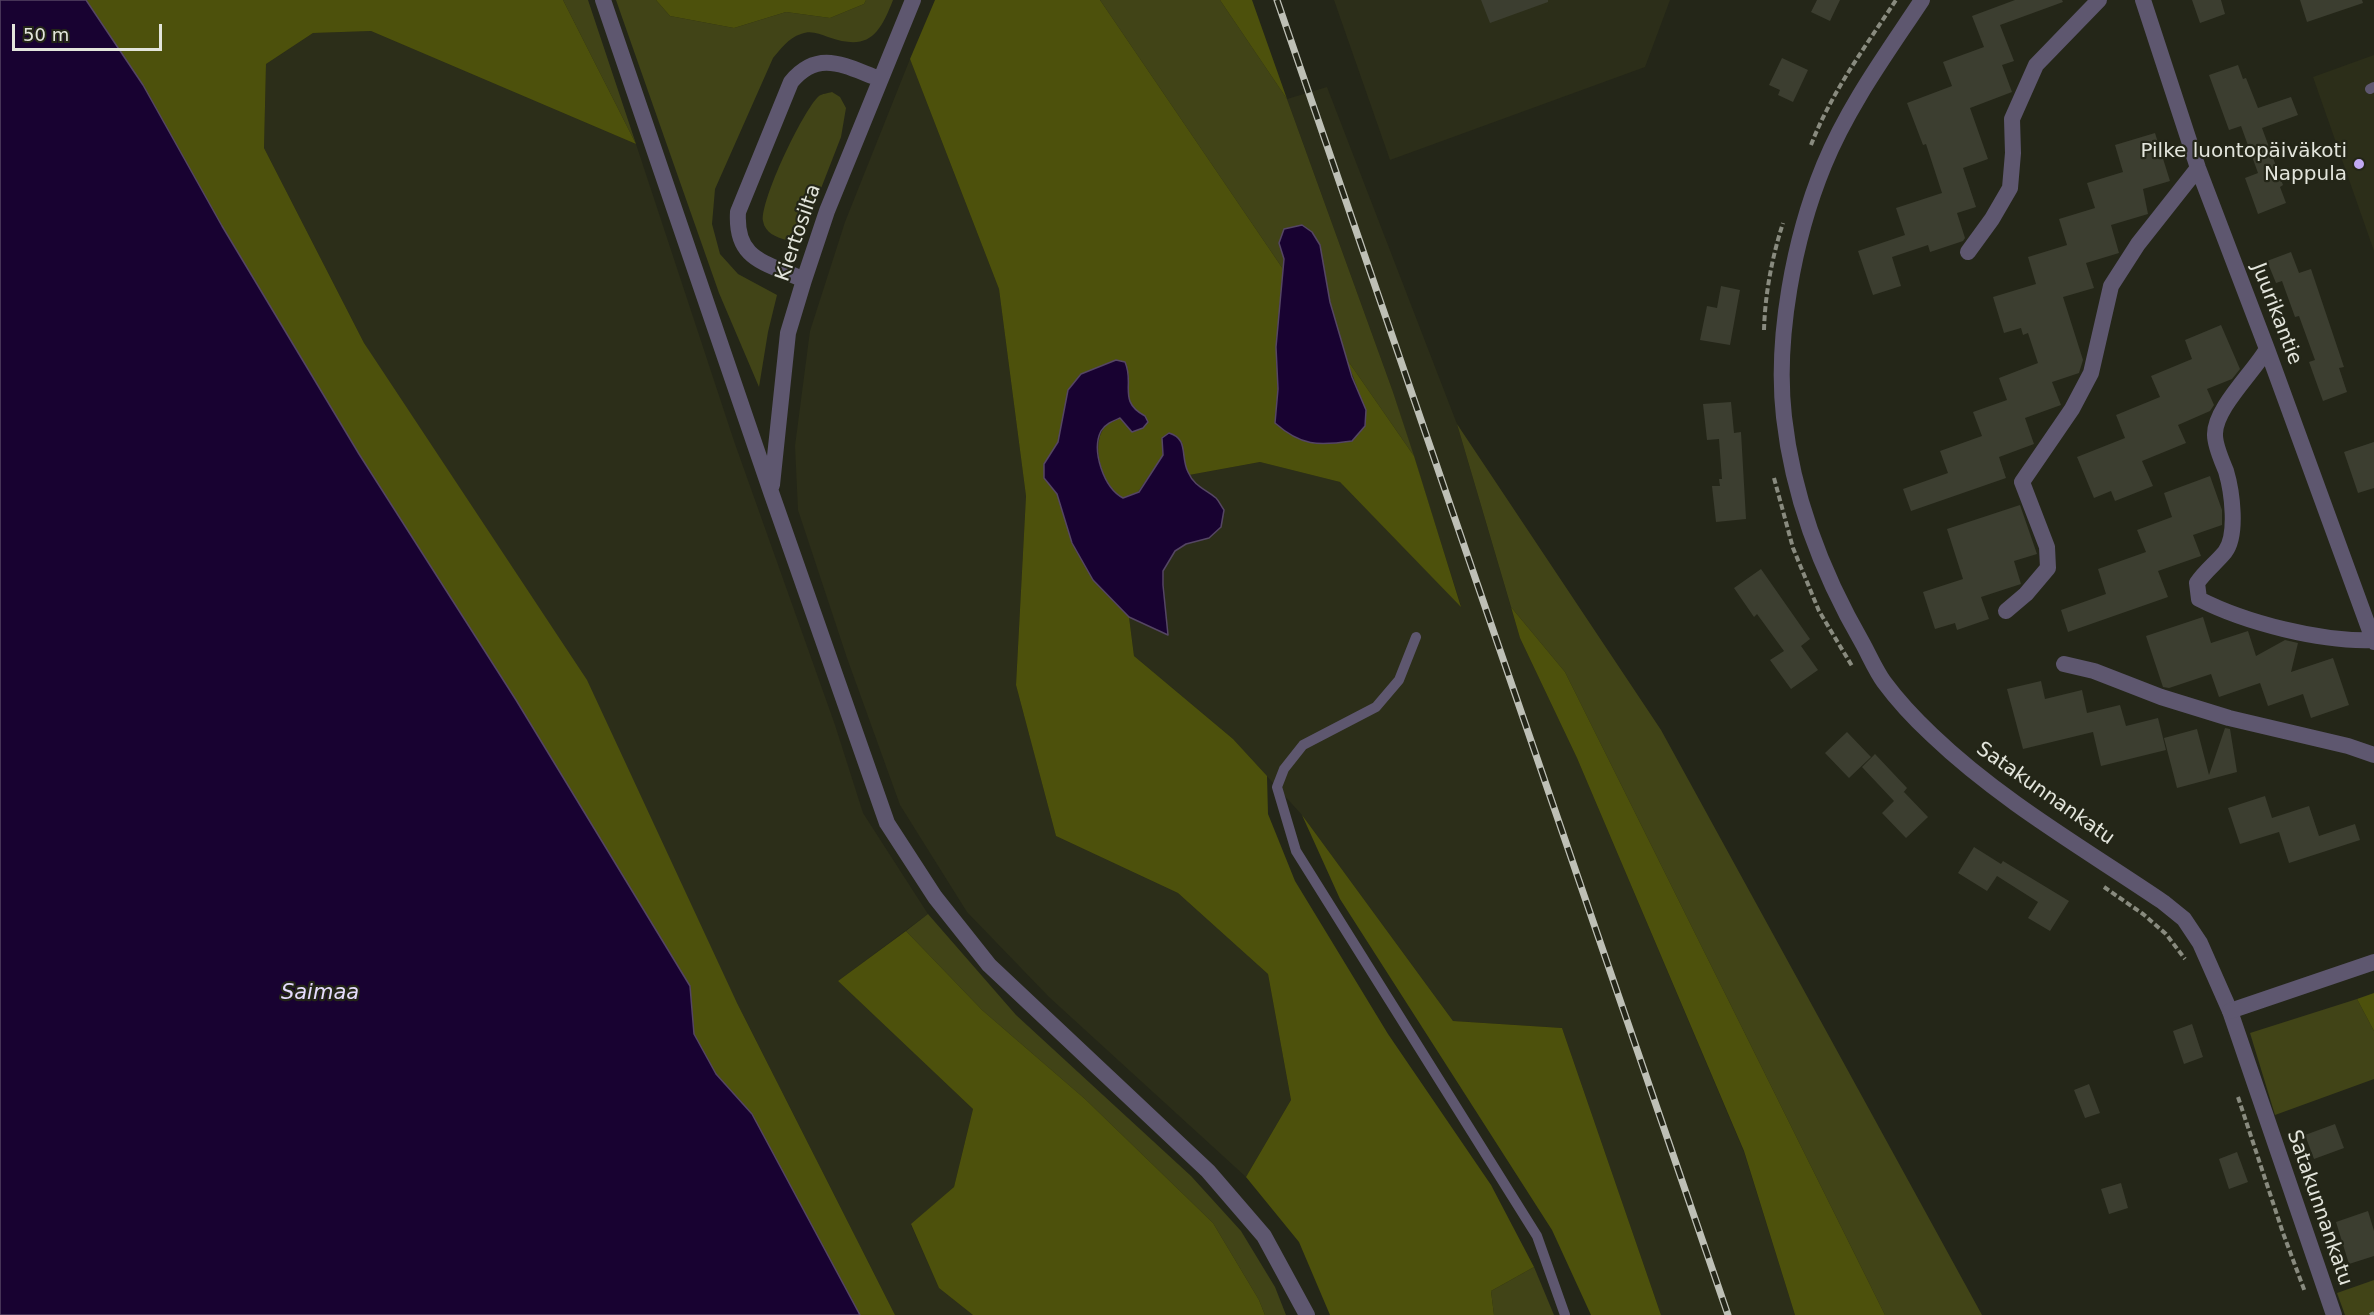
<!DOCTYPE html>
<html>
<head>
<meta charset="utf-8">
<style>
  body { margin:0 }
  #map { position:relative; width:2374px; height:1315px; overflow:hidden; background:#242618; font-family:"DejaVu Sans",sans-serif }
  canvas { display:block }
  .scale { position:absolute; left:12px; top:24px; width:150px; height:27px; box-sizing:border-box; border:3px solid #e3e5dc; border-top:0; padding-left:8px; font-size:18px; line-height:21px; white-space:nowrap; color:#e3e5dc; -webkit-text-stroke:4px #242618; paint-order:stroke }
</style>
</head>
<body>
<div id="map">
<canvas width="2374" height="1315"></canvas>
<div class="scale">50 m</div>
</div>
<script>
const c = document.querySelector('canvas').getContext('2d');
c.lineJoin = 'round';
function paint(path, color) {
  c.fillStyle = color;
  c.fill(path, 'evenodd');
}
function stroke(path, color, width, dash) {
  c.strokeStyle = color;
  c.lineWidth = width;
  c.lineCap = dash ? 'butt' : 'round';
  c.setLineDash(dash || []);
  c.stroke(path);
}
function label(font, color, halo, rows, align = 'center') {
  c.font = font + ' "DejaVu Sans",sans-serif';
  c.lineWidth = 4.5;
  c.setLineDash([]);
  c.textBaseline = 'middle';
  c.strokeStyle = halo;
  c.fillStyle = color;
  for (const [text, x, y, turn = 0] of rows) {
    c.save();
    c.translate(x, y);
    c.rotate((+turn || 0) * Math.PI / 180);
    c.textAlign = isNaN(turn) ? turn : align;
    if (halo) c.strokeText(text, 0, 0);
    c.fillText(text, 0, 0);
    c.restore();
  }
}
const built = new Path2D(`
  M1334,0H1670L1645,67L1390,160Z
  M371,31L636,144L734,441L835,725L863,813L928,914L838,981L973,1109L954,1187L911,1225L939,1288L973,1315H895L737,1003L364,343L264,148L266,64L313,33Z
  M2374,55V251L2313,77Z
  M910,59L999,289L1026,496L1016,685L1056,836L1178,893L1268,974L1291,1100L1246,1177L1049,997L967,912L900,805L847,658L798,510L795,446L810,331L845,222Z
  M1327,87L1457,424L1520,638L1577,758L1744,1152L1795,1315H1661L1562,1028L1453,1021L1302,815L1233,739L1134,656L1129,617L1167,635L1163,571L1175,551L1186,544L1209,538L1221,527L1224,510L1216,499L1200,489L1189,475L1260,462L1340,482L1461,606L1393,392L1287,99Z`);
const green = new Path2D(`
  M563,0H588L636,144Z
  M616,0H656L670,16L734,28L786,12L830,18L864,4L866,0H893C879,36 868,51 828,37C819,34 811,30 801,34C788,38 781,49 773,58L715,189L712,224L720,254L738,274L777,295L768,332L759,387L719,293Z
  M1100,0H1220L1287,99L1393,392L1414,456L1346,358L1330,302L1320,245L1279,243L1284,259L1283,269Z
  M832,92L840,97L846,108L841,137L806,227L786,240C776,237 765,233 763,221C760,201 803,110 819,96C822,94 828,93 832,92Z
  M1457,424L1661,730L1982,1315H1885L1565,672L1511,607Z
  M928,914L1016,1015L1191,1176L1241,1231L1275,1287L1286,1315H1265L1259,1300L1213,1223L1085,1099L982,1010L906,931Z
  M2357,999L2374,1031V1079L2275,1115L2250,1033Z
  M1534,1267L1554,1315H1494L1491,1291Z
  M2374,1280V1315H2345L2337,1293Z`);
const forest = new Path2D(`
  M86,0H563L636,144L371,31L313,33L266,64L264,148L364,343L587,680L737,1003L895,1315H860L752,1114L716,1074L694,1034L690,986L516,700L359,454L222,226L143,85Z
  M656,0H866L864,4L830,18L786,12L734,28L670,16Z
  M935,0H1100L1283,269L1276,347L1278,389L1275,423L1358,390L1346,358L1414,456L1461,607L1340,482L1260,462L1189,475L1183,460L1182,442L1162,438L1163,455L1138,492L1123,498C1101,486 1086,435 1112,421C1121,416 1135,417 1145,416L1135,410L1129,402L1128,392L1116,360L1082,374L1065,417L1058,442L1044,464V478L1057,494L1072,543L1093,580L1129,617L1134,656L1233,739L1267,776L1268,814L1295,881L1388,1034L1491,1185L1534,1267L1491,1291L1494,1315H1330L1299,1242L1246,1177L1291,1100L1268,974L1178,893L1056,836L1016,685L1026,496L999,289L910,59Z
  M1220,0H1252L1287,99Z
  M1511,607L1565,672L1885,1315H1795L1744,1151L1577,758L1520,638Z
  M1302,815L1453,1021L1562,1028L1661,1315H1591L1552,1230L1340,899Z
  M906,931L982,1010L1085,1099L1213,1223L1259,1300L1265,1315H973L939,1288L911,1224L954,1187L973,1109L838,981Z
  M2374,993V1031L2357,999Z`);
const water = new Path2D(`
  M0,0H86L143,85L222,226L359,454L516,700L690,986L694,1034L716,1074L752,1114L860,1315H0Z
  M1302,225L1312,232L1320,245L1330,302L1352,377L1366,410L1365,426L1352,441C1318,446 1301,446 1275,423L1278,389L1276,347L1284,259L1279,243L1284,229Z
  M1116,360L1125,362C1135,384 1117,401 1145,416L1148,422L1143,428L1132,432L1120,418C1113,421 1105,424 1101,431C1091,451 1104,488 1123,498L1139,492L1163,455L1162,438L1169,433C1189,439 1180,456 1188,472C1194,486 1205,489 1216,498C1219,501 1221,506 1224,510L1221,527L1209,538L1186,544L1175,551L1163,571V585L1168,635L1129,617L1093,580L1072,543L1057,494L1044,478V464L1058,442L1068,390L1081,374Z`);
const building = new Path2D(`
  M1481,0H1548V2L1490,23Z
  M1817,0H1840L1830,21L1811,12Z
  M2015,0H2062L2063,2L2000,25L2014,61L2002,65L2012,92L1970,108L1988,159L1963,168L1976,207L1957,213L1965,238L1963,241L1930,252L1928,245L1892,257L1901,286L1873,295L1858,251L1905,235L1896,208L1942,193L1926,144L1923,145L1907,103L1952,86L1943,62L1984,47L1972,16Z
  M2192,0H2221L2225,14L2200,23Z
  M2300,0H2362L2363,3L2307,22Z
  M1782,58L1808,70L1793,102L1778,95L1780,90L1769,85Z
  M2238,65L2243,79L2246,78L2258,108L2291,97L2298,115L2262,128L2283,185L2280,187L2286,203L2258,214L2245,178L2258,173L2241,126L2229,130L2209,75Z
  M2155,133L2170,181L2143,189L2148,214L2111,225L2119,253L2086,263L2094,288L2063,297L2083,360L2079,373L2052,382L2061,405L2025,418L2034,444L1999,457L2006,478L1911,511L1903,489L1948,473L1940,451L1982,436L1973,412L2007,400L1999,378L2038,363L2028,333L2023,335L2021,328L2004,333L1993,297L2036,284L2028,257L2067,245L2059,219L2095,208L2087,183L2123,172L2115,145Z
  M2291,252L2299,273L2311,269L2344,367L2339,368L2347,392L2323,401L2309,362L2315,360L2299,316L2295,317L2282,281L2276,283L2267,261Z
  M1721,286L1740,290L1730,345L1700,340L1707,306L1717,308Z
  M2221,325L2240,369L2232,379L2207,389L2214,405L2210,411L2178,425L2186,443L2142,461L2153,486L2115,501L2111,491L2094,498L2077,457L2125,438L2116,415L2160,397L2151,376L2192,359L2185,340Z
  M1731,402L1734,433L1741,432L1746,519L1716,522L1712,486H1720L1719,479H1722L1719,439L1707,440L1703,404Z
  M2374,442V488L2358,493L2344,452Z
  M2210,476L2222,510V525L2193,535L2201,556L2158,571L2168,597L2068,632L2061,610L2106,594L2098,569L2146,552L2137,530L2172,517L2164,493Z
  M2020,505L2037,554L2014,561L2021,584L1981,597L1989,619L1957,630L1955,623L1935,629L1923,592L1963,579L1947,529Z
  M1761,569L1810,639L1801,646L1818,670L1791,689L1770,660L1784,651L1757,614L1754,617L1734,588Z
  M2203,617L2211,643L2248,631L2256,656L2285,640L2298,643L2291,672L2333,658L2349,705L2311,718L2303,694L2268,706L2260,683L2219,697L2211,674L2169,688L2163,687L2146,636Z
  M2041,681L2045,699L2082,690L2087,713L2120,705L2126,726L2158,718L2166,750L2101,766L2093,732L2023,749L2007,689Z
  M2225,728L2230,729L2237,772L2177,788L2164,738L2197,729L2209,775Z
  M1847,732L1871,757L1849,778L1825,753Z
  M1875,754L1907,788L1903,793L1904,792L1928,817L1906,838L1882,813L1894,801L1862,767Z
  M2265,796L2272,818L2309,806L2319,836L2355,824L2360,840L2289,863L2279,832L2240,844L2228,808Z
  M1974,847L2001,864L2003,861L2069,901L2050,931L2028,918L2038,902L1997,876L1987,891L1958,873Z
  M2192,1024L2203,1057L2184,1064L2173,1031Z
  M2089,1084L2100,1113L2085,1118L2074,1090Z
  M2335,1124L2344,1148L2314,1159L2305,1135Z
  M2237,1152L2248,1182L2229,1189L2219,1159Z
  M2121,1183L2128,1208L2109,1214L2101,1189Z
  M2368,1211L2374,1231V1256L2349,1264L2336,1222Z`);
const path = new Path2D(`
  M1811,145C1831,93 1865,47 1896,0
  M1764,330C1765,294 1772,257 1783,223
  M1774,478L1793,548L1819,611L1852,666
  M2104,887L2143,914L2166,934L2185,959
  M2238,1097L2283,1233L2305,1292
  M2370,1315L2374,1313`);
const service = new Path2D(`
  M2370,89L2374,87
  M1416,637L1399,680L1376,707L1303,745L1284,769L1277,787L1296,851L1537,1236L1565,1315`);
const minor = new Path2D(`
  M603,0L771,492L887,823L935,897L989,965L1208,1171L1264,1236L1307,1315
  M1922,0C1887,53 1848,106 1824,165C1794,238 1775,338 1784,417C1793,497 1823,575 1863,644C1870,657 1876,671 1884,682C1898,701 1916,720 1932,735C2001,801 2085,849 2163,902L2184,919L2200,943L2230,1011L2334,1315
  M2143,0L2198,168L2267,349L2374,642
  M1968,252L1992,219L2010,188L2013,153L2012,119L2036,65L2099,0
  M804,280C766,262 735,261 738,212L791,82C819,48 846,67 880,79
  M2267,349C2253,373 2214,409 2215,435C2215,446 2222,461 2226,471C2232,491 2238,535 2225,552C2216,563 2205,571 2197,583L2199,599C2246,623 2321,642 2373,640
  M772,485L788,333L804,280L827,211L913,0
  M2006,611L2026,594L2048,568L2047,547L2022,482L2072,409L2091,373L2111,286L2138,244L2198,168
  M2064,664L2094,671L2161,697L2229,718L2348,746L2374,755`);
const tertiary = new Path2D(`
  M2230,1011L2374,962`);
const rail = new Path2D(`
  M1277,0L1728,1315`);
const markers = [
  [2359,164,6,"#c1a8f3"]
];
const poiNames = [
  ["Pilke luontopäiväkoti",2347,152],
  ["Nappula",2347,175]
];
const streetNames = [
  ["Kiertosilta",799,233,-71],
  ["Juurikantie",2276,314,69],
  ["Satakunnankatu",2045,794,35],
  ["Satakunnankatu",2319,1208,71]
];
const waterNames = [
  ["Saimaa",320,994]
];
paint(built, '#2c2e19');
paint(green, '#414417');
paint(forest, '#4d510c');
paint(water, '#180231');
stroke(water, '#554664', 1.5);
paint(building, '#3c3e30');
stroke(path, '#898b7f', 4, [6, 3]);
stroke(service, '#5e576f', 10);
stroke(minor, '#5e576f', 16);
stroke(tertiary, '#5e576f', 16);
stroke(rail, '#bec0b6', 7);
stroke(rail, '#242618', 4.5, [14]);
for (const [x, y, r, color] of markers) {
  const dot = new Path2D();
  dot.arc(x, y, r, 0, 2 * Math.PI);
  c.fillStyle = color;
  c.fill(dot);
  stroke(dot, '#242618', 2);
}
label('20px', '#e3e5dc', '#242618', poiNames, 'right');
label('20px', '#e3e5dc', '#242618', streetNames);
label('italic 21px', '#e6dcfd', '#242618', waterNames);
</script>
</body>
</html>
